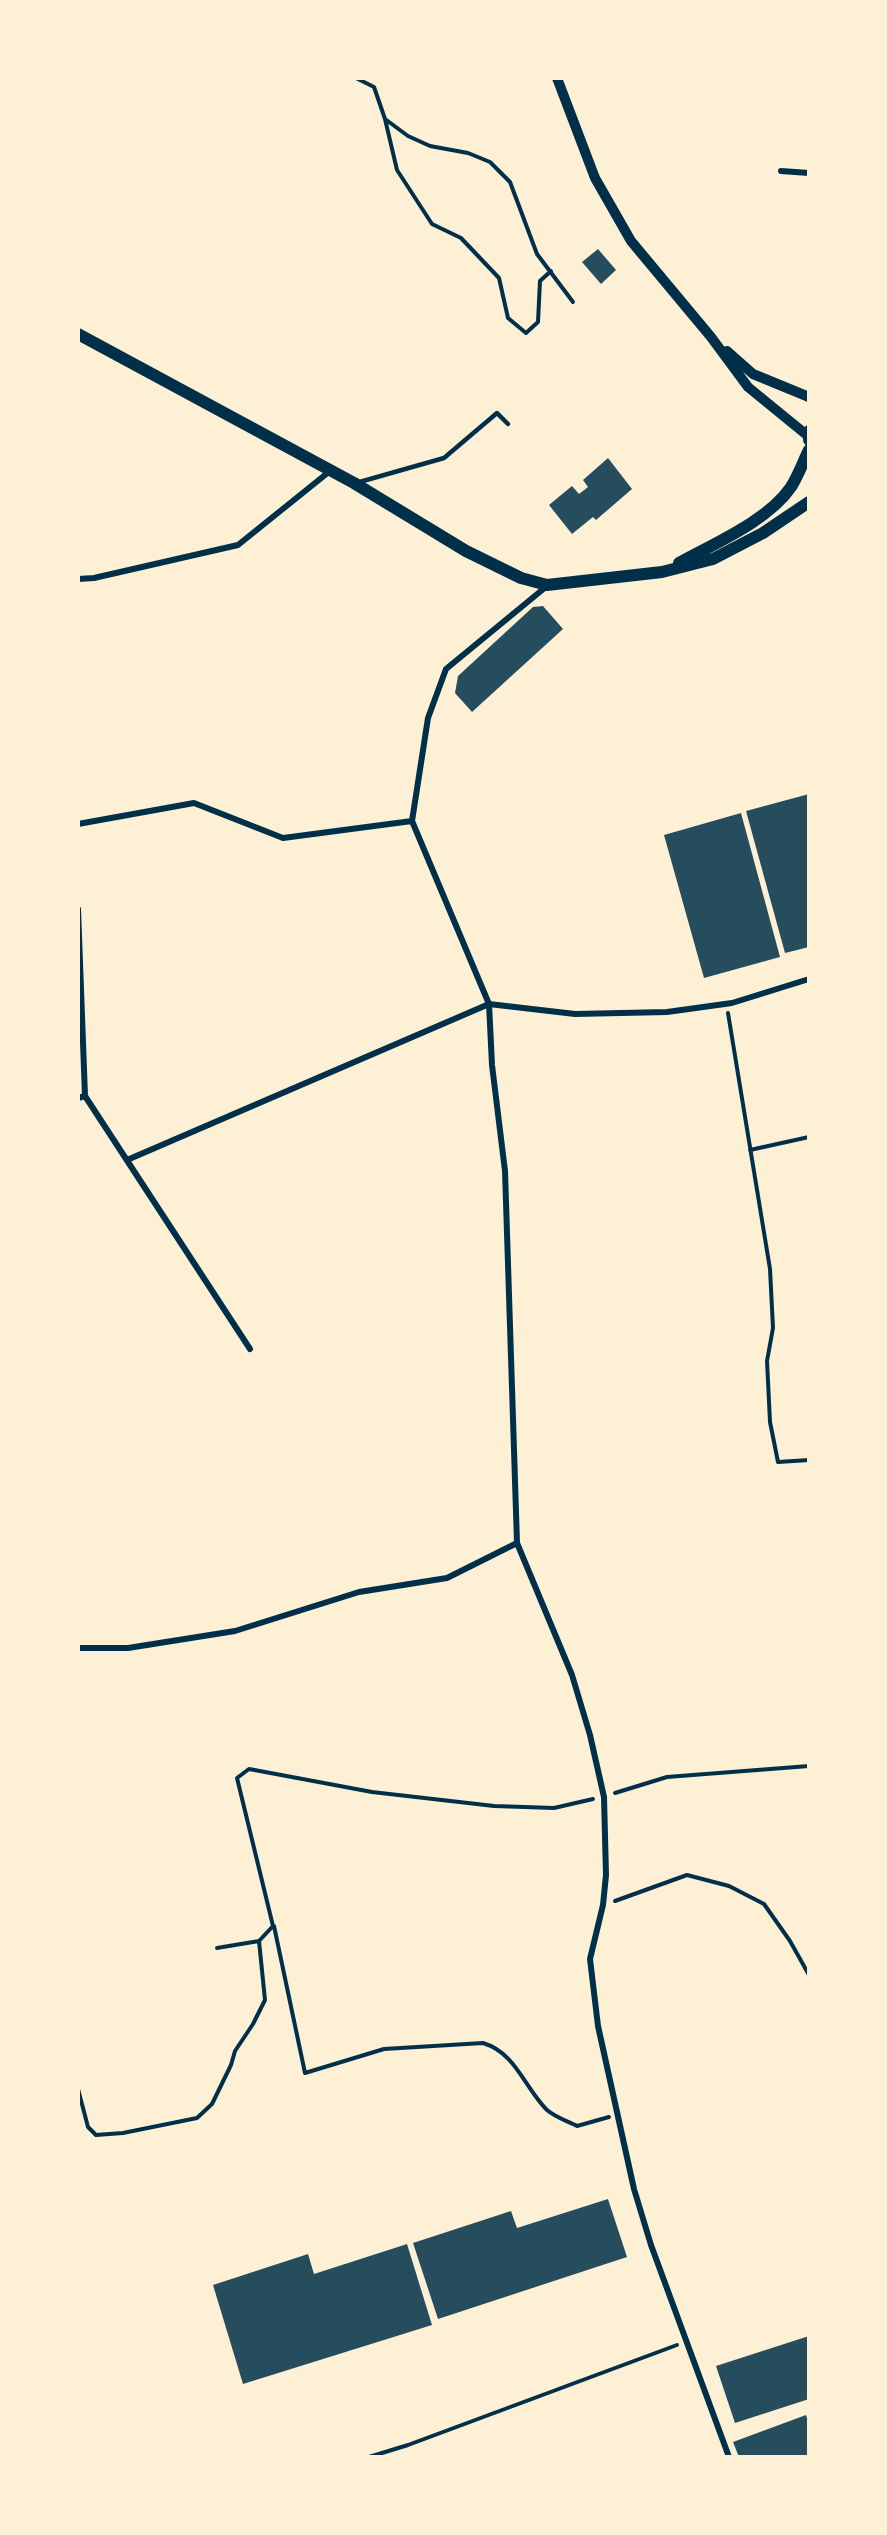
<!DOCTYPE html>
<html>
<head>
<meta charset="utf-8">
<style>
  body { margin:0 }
  #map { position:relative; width:887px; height:2535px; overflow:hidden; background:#fdf0d5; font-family:Commissioner,sans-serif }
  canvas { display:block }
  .frame { position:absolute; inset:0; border:80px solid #fdf0d5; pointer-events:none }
</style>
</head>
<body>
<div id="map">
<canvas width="887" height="2535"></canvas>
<div class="frame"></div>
</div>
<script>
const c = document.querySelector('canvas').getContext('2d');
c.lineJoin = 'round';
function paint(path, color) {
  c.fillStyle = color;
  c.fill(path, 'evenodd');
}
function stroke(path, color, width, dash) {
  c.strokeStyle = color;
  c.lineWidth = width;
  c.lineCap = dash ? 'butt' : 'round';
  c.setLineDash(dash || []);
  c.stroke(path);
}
const building = new Path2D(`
  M598,249L616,270L601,284L582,262Z
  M608,458L632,489L596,520L593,517L572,534L549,505L572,486L579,494L588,487L583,480Z
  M543,606L563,629L472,712L455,693L458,676L533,607Z
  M809,794V947L785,953L746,811Z
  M741,813L780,957L704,978L664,835Z
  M608,2199L627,2257L438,2319L413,2243L511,2211L517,2228Z
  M407,2244L432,2325L243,2384L213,2285L308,2254L314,2274Z
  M809,2336V2399L735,2423L716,2366Z
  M806,2415L809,2424V2457H739L733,2442Z`);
const path = new Path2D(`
  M356,78L374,87L385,119L408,136L430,146L468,153L490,162L510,182L537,254L573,302
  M385,119L397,170L432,224L461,238L499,278L508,318L526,333L538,322L540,281L551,271
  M728,1013L770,1269L773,1328L767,1361L770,1422L778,1462L809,1460
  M750,1150L809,1137
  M615,1793L667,1777L809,1766
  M615,1901L687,1875L729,1886L764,1904L790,1941L809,1975
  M274,1926L305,2073L384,2049L483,2043C516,2053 524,2087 547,2110C555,2117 567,2121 577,2126L609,2117
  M217,1948L259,1941
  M78,2089L88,2127L96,2135L123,2133L197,2118L212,2104L231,2065L235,2051L253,2024L265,2000L259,1941L273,1926L237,1778L249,1769L372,1792L494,1806L554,1808L593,1799
  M369,2457L408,2445L677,2345`);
const service = new Path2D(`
  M356,483L444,458L497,413L508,424`);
const minor = new Path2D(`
  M781,171L809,173
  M78,579L94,578L238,545L330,471
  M78,824L194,803L283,838L412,821
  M78,909L85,1096
  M78,1098L85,1096L250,1349
  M127,1160L489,1004L575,1014L667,1012L732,1003L809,979
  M517,1543L505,1171L492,1065L489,1004L412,821L428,718L446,669L547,586
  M78,1648H128L235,1631L359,1592L447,1578L517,1543L572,1675L590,1735L604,1797L606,1875L603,1905L590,1959L598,2026L634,2189L651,2245L729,2457`);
const tertiary = new Path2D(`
  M557,78L595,178L631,241L711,337L748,387L808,436
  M727,351L753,374L809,397`);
const secondary = new Path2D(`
  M78,334L354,483L466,551L521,578L547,585L662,572L713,559L763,533L809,502
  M809,431V440
  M679,563C713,544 768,521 791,487C798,476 803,462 809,450`);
paint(building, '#264d5e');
stroke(path, '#003049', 4);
stroke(service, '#003049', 4.5);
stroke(minor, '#003049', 6);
stroke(tertiary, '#003049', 10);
stroke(secondary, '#003049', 12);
</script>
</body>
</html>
